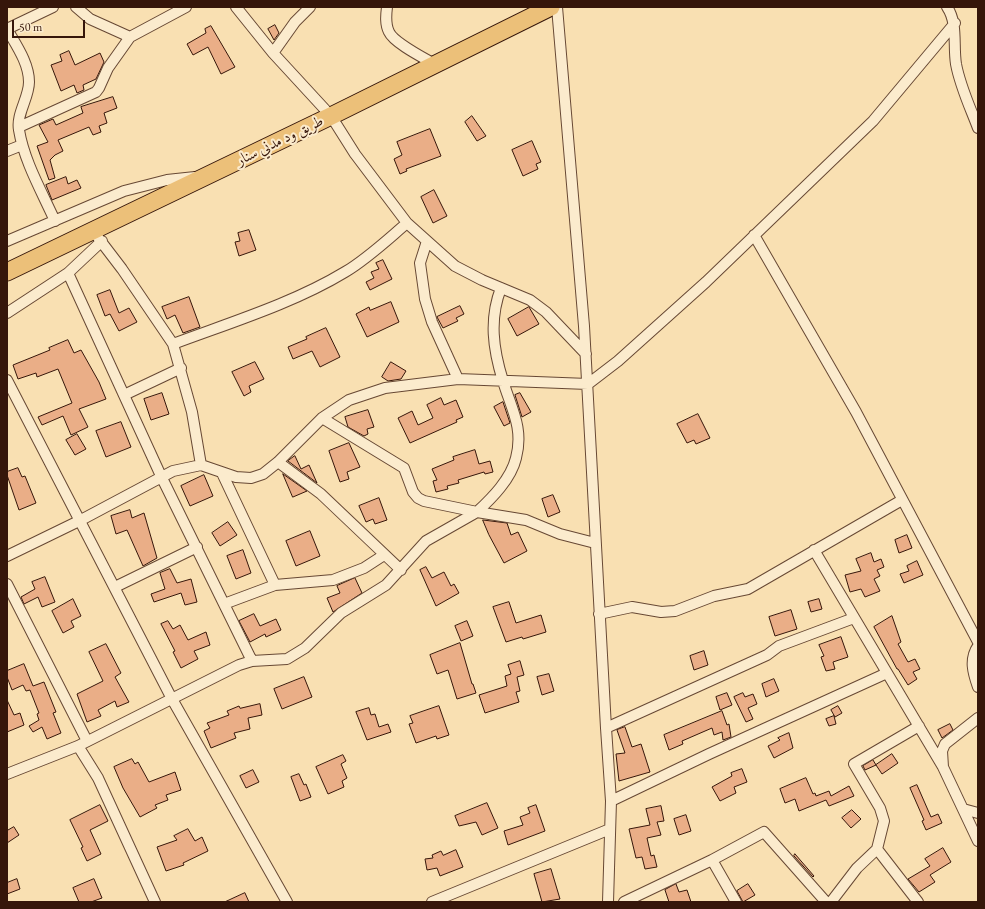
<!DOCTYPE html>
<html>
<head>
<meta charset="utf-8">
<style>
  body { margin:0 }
  #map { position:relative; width:985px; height:909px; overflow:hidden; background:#f9e0b2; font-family:"EB Garamond",serif }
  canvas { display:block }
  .frame { position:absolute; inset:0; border:8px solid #36160a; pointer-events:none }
  .scale { position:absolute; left:12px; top:20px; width:73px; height:18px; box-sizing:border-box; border:2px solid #36160a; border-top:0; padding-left:5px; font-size:12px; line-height:14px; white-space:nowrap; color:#36160a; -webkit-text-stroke:3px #fbebcd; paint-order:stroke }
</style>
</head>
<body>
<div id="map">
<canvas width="985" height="909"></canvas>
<div class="frame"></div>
<div class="scale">50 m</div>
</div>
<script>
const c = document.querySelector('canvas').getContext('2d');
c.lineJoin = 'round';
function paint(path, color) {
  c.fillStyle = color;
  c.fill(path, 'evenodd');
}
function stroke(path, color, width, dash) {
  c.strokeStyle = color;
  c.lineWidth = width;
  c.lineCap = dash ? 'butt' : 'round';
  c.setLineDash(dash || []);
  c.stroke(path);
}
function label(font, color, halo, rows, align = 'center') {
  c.font = font + ' "EB Garamond",Amiri,serif';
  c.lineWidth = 4;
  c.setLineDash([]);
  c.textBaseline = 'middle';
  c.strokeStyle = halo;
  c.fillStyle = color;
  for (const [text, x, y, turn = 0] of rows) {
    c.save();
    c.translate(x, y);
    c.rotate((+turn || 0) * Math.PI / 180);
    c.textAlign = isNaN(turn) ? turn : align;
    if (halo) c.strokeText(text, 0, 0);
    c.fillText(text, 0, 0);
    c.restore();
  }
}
const building = new Path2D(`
  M275,25L279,33L274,40L268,29Z
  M211,26L235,67L221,74L208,47L193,55L187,44L206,33L205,29Z
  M69,51L75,65L100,53L104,62L96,79L83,85L84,90L77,93L74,85L61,91L51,65L62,61L60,55Z
  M113,97L117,108L104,113L107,123L99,126L101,132L93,135L89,127L58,140L63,151L55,155L50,160L55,178L49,180L37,146L48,142L39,125L53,119L56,125L83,113L81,107Z
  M472,116L486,136L477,141L465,122Z
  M430,129L441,156L406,169L407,171L400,174L394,159L402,155L397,142Z
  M532,141L541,162L536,164L538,169L523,176L512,150Z
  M66,177L68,184L77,180L81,188L52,200L46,185Z
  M434,190L447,216L433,223L421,197Z
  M249,230L256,250L239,256L235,242L240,241L238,233Z
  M383,260L392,279L370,290L366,282L374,278L371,272L379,269L376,263Z
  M110,290L119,313L129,308L137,322L119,331L110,314L105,316L97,295Z
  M189,297L200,327L183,333L175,315L167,319L162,307Z
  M391,302L399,322L367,337L356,314L369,307L370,310Z
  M460,306L464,314L456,318L458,321L443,328L437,317Z
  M529,307L539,324L517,336L508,319Z
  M326,328L340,357L320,367L312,351L293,359L288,347L307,339L306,337Z
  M68,340L74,353L81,350L99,382L106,399L79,409L88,427L71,435L63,416L42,425L38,417L72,403L58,369L37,377L36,373L18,379L13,365L50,350L49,348Z
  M255,362L264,379L249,386L251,392L244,396L232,372Z
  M391,362L406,371L401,379L388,381L382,377Z
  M162,393L169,414L151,420L144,399Z
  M520,393L531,412L522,417L515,395Z
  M441,398L444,405L456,400L463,417L456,420L457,422L410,443L398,418L412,411L418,425L433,418L427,405Z
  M503,402L510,423L504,426L494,407Z
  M368,410L374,427L367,429L368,434L364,436L348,427L345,417Z
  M698,414L710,438L696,444L694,440L687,443L677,424Z
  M121,422L131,447L106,457L96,431Z
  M77,434L86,449L75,455L66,440Z
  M349,443L360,467L347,472L349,479L340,482L329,451Z
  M475,450L479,464L490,461L493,472L485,474L484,472L458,480L459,483L447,486L448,489L436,492L433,481L437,480L432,469L454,460L453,457Z
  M295,456L301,469L309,465L317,483L288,461Z
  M18,468L22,477L25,476L36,503L19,510L7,475V472Z
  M283,474L307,491L293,497Z
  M204,475L213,496L190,506L181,486Z
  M553,495L560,512L548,517L542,499Z
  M379,498L387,520L375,524L373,519L366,522L359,506Z
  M130,510L132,518L144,513L157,558L143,566L127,530L116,534L111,516Z
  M483,520L507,523L511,535L518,532L527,551L504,563L489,535Z
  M228,522L237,535L220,546L212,533Z
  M310,531L320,556L296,566L286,541Z
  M907,535L912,548L899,553L895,540Z
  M243,550L251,573L236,579L227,556Z
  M871,553L874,562L881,559L884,567L877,570L880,576L874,579L880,591L865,597L861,589L850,592L845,575L861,571L856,559Z
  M917,561L923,575L904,583L900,574L909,571L907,566Z
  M426,567L432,578L444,572L451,586L454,584L459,593L436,606L420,570Z
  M170,569L177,583L191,579L197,602L185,605L181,593L154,602L151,594L165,589L160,573Z
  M45,577L55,602L42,607L38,597L24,604L21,597L35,589L32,582Z
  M355,578L362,593L333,612L327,598L340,593L337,586Z
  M73,599L81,616L71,621L74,627L63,633L52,611Z
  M819,599L822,609L811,612L808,602Z
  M509,602L516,623L541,615L546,632L523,639L522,637L506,642L493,607Z
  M791,610L797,629L775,636L769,617Z
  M254,614L260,626L276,619L281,630L266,637L265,634L250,642L239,621Z
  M892,616L901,642L898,644L908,662L915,659L920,669L913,672L917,679L908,685L898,669H897L874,627Z
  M168,621L173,629L180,625L188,640L206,632L210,645L194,651L198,659L181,668L173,652L175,651L161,624Z
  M467,621L473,636L461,641L455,626Z
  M841,637L848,657L833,662L835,669L826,671L821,657L824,656L819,645Z
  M460,643L472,684H473L476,693L457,699L448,670L437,674L430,655Z
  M106,644L121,673L115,677L129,702L117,707L115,701L98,710L101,716L87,722L77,694L103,681L89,652Z
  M704,651L708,665L694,670L690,656Z
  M520,661L524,675L517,677L520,691L516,692L519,702L485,713L479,695L507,686L505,676L511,674L508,665Z
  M24,664L33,686L44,682L56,712L53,713L61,733L47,739L42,727L33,732L29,726L39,720L37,714L39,713L30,690L26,691L23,685L12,690L7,677V671Z
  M549,674L554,691L542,695L537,677Z
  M304,677L312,697L282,709L274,689Z
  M774,679L779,691L766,697L762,684Z
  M727,693L732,705L720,710L716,697Z
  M743,693L745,697L753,694L757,704L748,708L753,719L746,722L734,697Z
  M7,700L14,715L20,713L24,725L7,732Z
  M260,704L262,715L248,718L250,729L234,733L236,738L211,748L204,731L210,728L207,723L229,715L227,711L239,706L240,708Z
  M439,706L449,735L437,739L436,736L416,743L409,724L413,723L410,716Z
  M838,706L842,713L835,717L831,710Z
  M369,708L371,715L375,714L379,727L388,724L391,732L367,740L356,712Z
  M722,711L727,725L729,724L731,737L723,740L722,732L714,735L712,728L682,741L683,744L669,750L664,735Z
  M834,716L836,724L829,726L826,719Z
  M950,724L953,730L942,738L938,730Z
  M625,727L632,747L641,744L650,772L619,781L616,754L625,753L617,730Z
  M789,733L793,748L774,758L768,746L780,740L778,738Z
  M892,754L898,763L882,774L876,765Z
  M343,755L346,761L341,764L347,778L342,781L344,787L328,794L316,767Z
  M132,759L135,764L138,762L149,782L175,772L181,790L166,795L168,800L155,805L157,808L140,817L123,788L114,767Z
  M873,760L876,765L865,770L863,766Z
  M742,769L747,782L734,787L736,793L720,801L712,787L732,776L731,773Z
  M253,770L259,782L246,788L240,776Z
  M299,774L304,785L306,784L311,797L300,801L291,777Z
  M806,778L813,794L815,793L816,796L829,791L831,796L849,786L854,796L829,806L826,800L799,811L795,799L785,803L780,789Z
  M917,785L931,817L938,814L942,823L926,830L922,821L924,820L910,788Z
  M487,803L498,828L482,835L476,822L459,826L455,816Z
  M100,805L108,821L90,830L101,854L87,861L81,848L83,847L70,820Z
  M536,805L545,831L508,845L504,831L523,825L520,817L530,813L528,808Z
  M661,806L664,821L657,822L661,835L647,838L651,856L654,855L657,867L645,869L642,857L636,858L629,829L650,825L646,809Z
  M852,810L861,819L851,828L842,818Z
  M686,815L691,831L679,835L674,819Z
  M14,827L19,835L7,843V831Z
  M188,829L195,841L202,837L208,851L183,863L184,865L166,871L157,847L177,840L174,836Z
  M943,848L951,862L930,875L935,882L919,892L908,879L930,866L925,859Z
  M456,850L463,867L440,876L437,868L427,870L425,859L433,858L432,855L441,851L443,855Z
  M795,854L814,876L813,877L794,856Z
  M551,869L560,899L542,902L534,874Z
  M17,879L20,889L7,894V883Z
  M94,879L102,898L91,902H79L73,888Z
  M676,884L679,892L687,890L691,902H669L665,890Z
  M748,884L755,895L743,902L737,891Z
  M245,893L249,902H225Z`);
const minor = new Path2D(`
  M76,7L90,19L130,37
  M236,7L273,53L331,116L355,154L407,223L455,266L482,280L530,300L546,312L586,354
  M387,7C386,15 385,24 389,32C394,43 424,58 436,65
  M557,7L584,326L606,728L611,801L608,902
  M947,7C958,23 953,45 956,64C960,86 970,107 978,128
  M7,29C16,45 29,63 29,82C29,98 16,114 19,130C24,161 42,192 55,221
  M7,29L53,7
  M273,53L295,22L310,7
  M19,127L96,92L99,88L108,68L130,37L186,7
  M7,151L22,145
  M93,231L122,269L173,344L192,412L201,465
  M754,235L856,412L978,642
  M7,241L124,191L167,180L195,177
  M427,241L420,263L425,299L432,322L458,379
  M68,273L161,476L252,661
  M7,313L68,273L102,241
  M173,344C229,323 294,303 345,272C367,259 387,240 407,223
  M7,380L172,699L287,902
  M124,395L181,368
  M322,418L404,468L413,492L418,498L424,501L477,512C492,498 511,479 516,458C524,428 511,408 503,381C493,349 489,319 501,288
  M278,462L321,494L401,570
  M222,473L275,585
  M814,550L943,767
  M7,556L81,520L173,471L201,465L236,477L251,478L263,474L278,462L322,418L349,400L385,388L458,379L588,384L618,361L706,282L873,121L955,23
  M7,584L87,741
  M115,587L197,547
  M224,604L275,585L333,580L364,568L384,555
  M599,614L632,607L661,612L675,611L714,596L748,589L902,500
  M978,646C969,659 973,673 978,687
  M978,718L945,744L942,751L943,767L978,841
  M606,728L767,655L779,646L854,618
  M78,746L98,778L155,902
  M7,774L78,746L239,665L252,661L287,659L305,648L341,613L386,585L426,541L477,512L526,520L560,534L595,543
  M611,801L709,754L887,673
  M963,809L978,813
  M877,849L918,902
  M712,860L736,902
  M432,902L610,829
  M624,902L712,860L764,832L826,902
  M831,902L857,868L877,849L884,821L880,808L854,764L919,726`);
const trunk = new Path2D(`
  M7,272L331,116L551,7`);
const streetNames = [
  ["طريق ود مدني سنار",280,141,-26]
];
paint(building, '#eaae87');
stroke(building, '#36160a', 1);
stroke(minor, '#674834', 12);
stroke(trunk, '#36160a', 19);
stroke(minor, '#fbebcd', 10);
stroke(trunk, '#ecc079', 17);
label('15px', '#36160a', '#fbebcd', streetNames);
</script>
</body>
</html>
